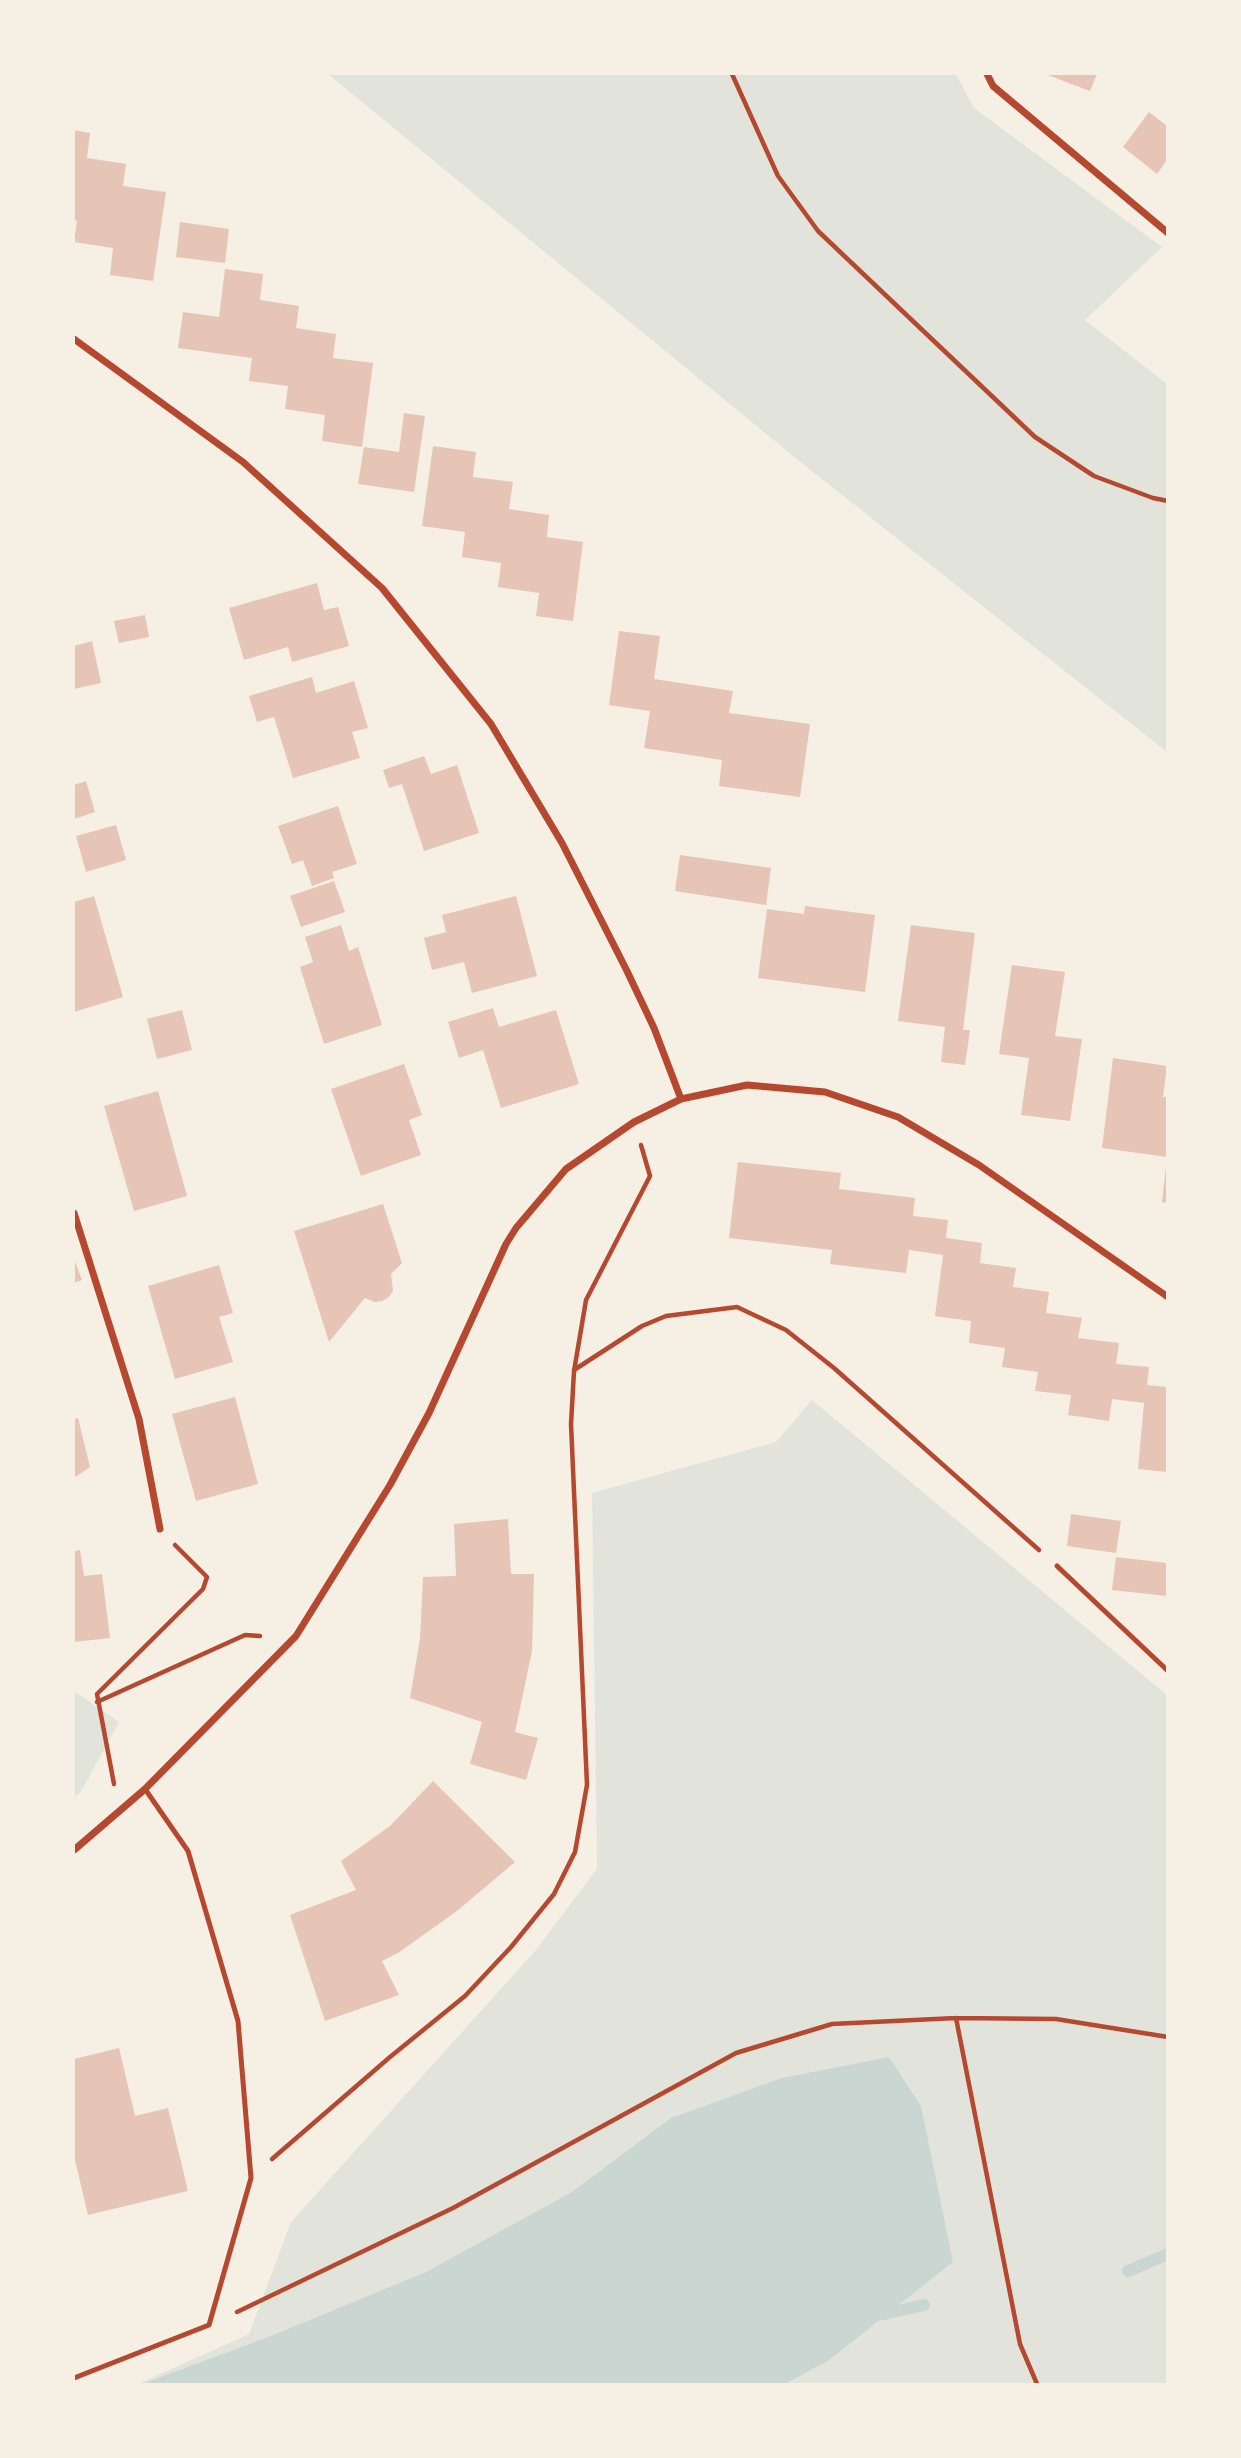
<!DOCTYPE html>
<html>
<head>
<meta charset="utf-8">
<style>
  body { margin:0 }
  #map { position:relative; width:1241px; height:2458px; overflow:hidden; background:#f6efe4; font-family:Literata,serif }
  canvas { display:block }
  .frame { position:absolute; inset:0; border:75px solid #f6efe4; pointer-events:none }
</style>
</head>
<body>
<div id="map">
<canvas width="1241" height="2458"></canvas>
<div class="frame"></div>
</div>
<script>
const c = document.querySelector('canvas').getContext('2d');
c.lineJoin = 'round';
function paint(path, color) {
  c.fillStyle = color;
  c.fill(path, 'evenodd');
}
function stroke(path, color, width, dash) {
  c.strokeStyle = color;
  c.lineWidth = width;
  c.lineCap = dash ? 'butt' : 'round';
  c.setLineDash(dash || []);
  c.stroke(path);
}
const green = new Path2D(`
  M328,74H956L974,108L1162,247L1085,320L1167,384V752L798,460Z
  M812,1400L1167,1695V2384H138L249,2334L291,2222L535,1951L597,1869L592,1493L776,1442Z
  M74,1691L119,1722L81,1792L74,1798Z`);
const water = new Path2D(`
  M889,2057L921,2106L953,2262L829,2360L785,2384H142L271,2336L426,2272L572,2192L671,2118L782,2078Z`);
const stream = new Path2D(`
  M1128,2271L1168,2254
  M875,2316L924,2305`);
const building = new Path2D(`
  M1045,74H1097L1090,91Z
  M1149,112L1167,126V160L1157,174L1123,147Z
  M74,130L90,133L87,158L126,164L123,186L166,192L153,281L110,275L113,248L74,242L77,221L74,220Z
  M180,222L229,229L225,263L176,257Z
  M225,269L263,274L260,300L299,306L296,328L336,334L333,358L373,363L362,447L322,441L325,415L285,409L288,386L249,381L252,358L178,348L183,312L219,317Z
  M404,413L425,416L414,492L358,484L364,447L399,452Z
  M433,446L476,452L473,477L513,482L509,509L549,515L547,537L583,542L573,621L536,616L539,593L498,587L501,563L462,557L465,532L422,526Z
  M317,583L324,610L338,607L349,646L292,662L288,647L244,660L229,608Z
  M145,615L149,637L119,643L114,621Z
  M619,631L660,636L654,679L733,691L729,713L810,724L800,797L719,786L722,760L644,748L650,711L609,705Z
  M92,641L101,683L74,689V646Z
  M312,677L316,693L354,681L368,728L352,732L360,758L293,778L274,717L257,722L249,696Z
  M424,756L431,774L457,765L479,833L424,851L402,784L389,788L383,770Z
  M86,781L95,812L74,819V785Z
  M338,806L357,864L332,872L334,878L312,886L303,860L292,864L278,826Z
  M116,825L126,860L86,872L76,836Z
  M680,855L771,868L766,905L675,891Z
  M334,881L345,912L301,927L290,896Z
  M94,896L123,997L74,1012V902Z
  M516,896L537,976L472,993L464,962L432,970L424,938L446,932L442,915Z
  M805,906L875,915L865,992L758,978L767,909L804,914Z
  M341,925L349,951L358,947L382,1025L324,1044L300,967L313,962L305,937Z
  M911,925L975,933L963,1030H970L965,1065L941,1062L945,1027L898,1021Z
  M1012,965L1065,972L1055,1036L1082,1039L1070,1121L1021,1115L1029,1058L999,1054Z
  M493,1008L499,1027L556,1010L579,1084L501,1108L483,1050L459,1058L448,1022Z
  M182,1010L192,1050L157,1059L147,1019Z
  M1113,1058L1167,1066L1163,1097H1167V1157L1102,1148Z
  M404,1064L422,1115L409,1120L421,1155L361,1176L331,1089Z
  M158,1091L187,1196L134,1211L104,1106Z
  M738,1162L841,1173L839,1189L915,1198L913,1216L948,1220L946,1238L982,1243L980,1263L1016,1268L1013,1287L1049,1292L1046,1313L1082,1318L1078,1338L1119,1343L1116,1364L1149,1367L1147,1385L1167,1387V1472L1138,1469L1144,1403L1112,1399L1109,1421L1068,1415L1071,1395L1035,1391L1038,1372L1002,1367L1005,1348L969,1343L971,1321L935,1316L943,1255L909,1250L906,1273L830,1264L832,1250L729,1238Z
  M1166,1167L1167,1168V1203L1162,1202Z
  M383,1204L402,1263L391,1274L393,1291L389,1297L382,1301L375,1302L365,1298L329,1342L294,1231Z
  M74,1259L82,1280L74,1283Z
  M219,1265L233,1313L219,1317L233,1362L175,1379L148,1286Z
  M235,1397L258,1484L196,1501L172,1414Z
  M78,1418L90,1467L74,1478V1419Z
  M1071,1514L1121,1521L1116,1553L1067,1546Z
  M508,1519L511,1574H534L532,1651L515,1732L538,1738L526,1780L470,1764L482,1722L410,1698L420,1639L423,1577L456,1576L454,1524Z
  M80,1550L84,1576L102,1574L110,1638L74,1642V1551Z
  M1116,1557L1167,1563V1596L1112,1590Z
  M433,1781L515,1862L457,1911L398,1953L382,1961L399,1995L325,2021L290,1915L356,1890L341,1861L390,1826Z
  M119,2048L135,2116L168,2108L188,2191L88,2215L74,2156V2059Z`);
const path = new Path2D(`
  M732,74L778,176L818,231L1035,437L1094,476L1153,498L1168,501
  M574,1370L642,1326L666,1316L737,1307L786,1330L834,1368L1039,1550
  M97,1702L245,1635L260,1636
  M114,1784L97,1694L203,1589L207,1577L175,1545
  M956,2018L1020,2344L1037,2384
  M272,2159L390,2057L465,1996L511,1947L554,1894L575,1852L587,1785L571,1424L574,1371L586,1300L650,1176L641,1145
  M237,2312L453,2208L736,2053L832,2024L956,2018L1056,2019L1168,2037`);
const service = new Path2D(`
  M1057,1566L1168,1671
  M74,2378L209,2325L251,2178L238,2021L188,1851L145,1789`);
const minor = new Path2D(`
  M987,74L993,86L1168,233
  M74,339L243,462L382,588L491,724L562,843L626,969L654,1028L681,1099
  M74,1213L139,1419L160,1529
  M74,1850L145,1789L296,1636L390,1485L429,1413L506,1244L516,1228L566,1169L634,1122L681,1099L747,1085L825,1092L898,1117L979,1165L1168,1297`);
paint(green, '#e2e4dc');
paint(water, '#c9d6d2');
stroke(stream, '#c9d6d2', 12);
paint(building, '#e6c5b7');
stroke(path, '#b5482f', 4.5);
stroke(service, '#b5482f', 5);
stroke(minor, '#b5482f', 7);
</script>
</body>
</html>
